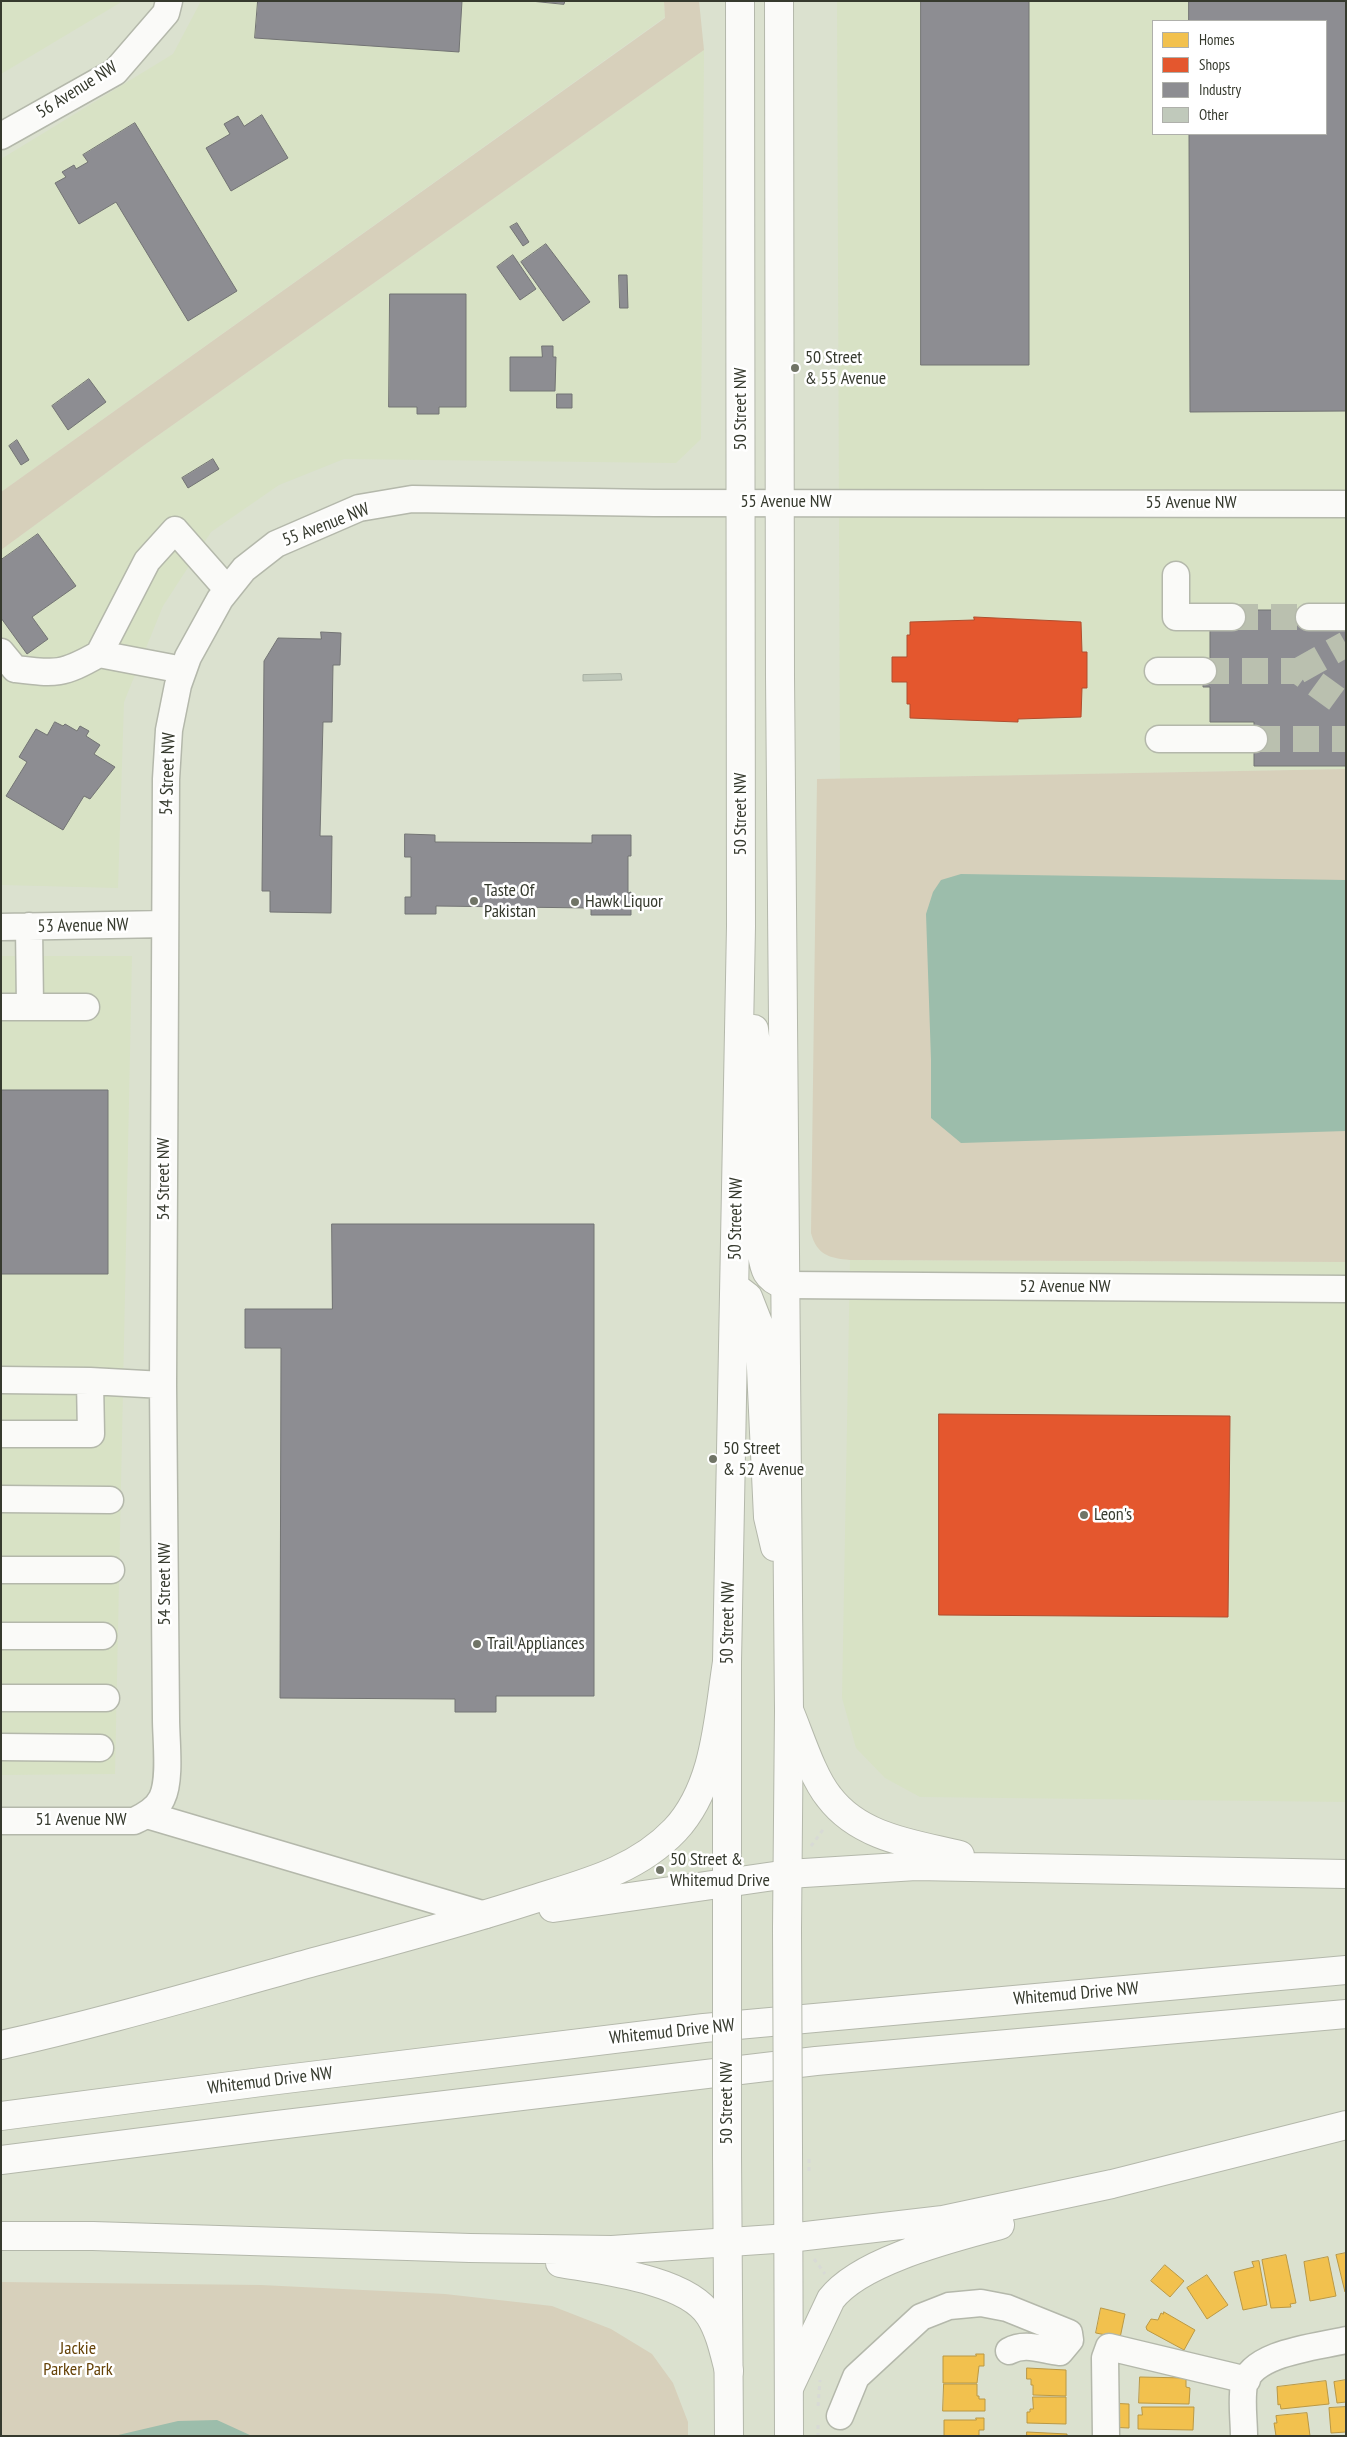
<!DOCTYPE html>
<html>
<head>
<meta charset="utf-8">
<style>
  body { margin:0 }
  #map { position:relative; width:1347px; height:2437px; overflow:hidden; background:#dbe1cf; font-family:"PT Sans Narrow",sans-serif }
  canvas { display:block }
  .frame { position:absolute; inset:0; border:2px solid #363a2e; pointer-events:none }
  .legend { position:absolute; left:1152px; top:20px; width:175px; height:115px; box-sizing:border-box; background:#fff; border:1px solid #afb0ab; margin:0; padding:6px 9px; list-style:none; font-size:15px; color:#363a2e }
  .legend li { display:flex; align-items:center; gap:10px; height:25px }
  .legend b { width:25px; border:1px solid #afb0ab }
</style>
</head>
<body>
<div id="map">
<canvas width="1347" height="2437"></canvas>
<div class="frame"></div>
<ul class="legend">
<li><b style="height:14px;background:#f2c14e"></b>Homes</li>
<li><b style="height:14px;background:#e4572e"></b>Shops</li>
<li><b style="height:14px;background:#8d8d92"></b>Industry</li>
<li><b style="height:14px;background:#c0c9bb"></b>Other</li>
</ul>
</div>
<script>
const c = document.querySelector('canvas').getContext('2d');
c.lineJoin = 'round';
function paint(path, color) {
  c.fillStyle = color;
  c.fill(path, 'evenodd');
}
function stroke(path, color, width, dash) {
  c.strokeStyle = color;
  c.lineWidth = width;
  c.lineCap = dash ? 'butt' : 'round';
  c.setLineDash(dash || []);
  c.stroke(path);
}
function label(font, color, halo, rows, align = 'center') {
  c.font = font + ' "PT Sans Narrow",sans-serif';
  c.lineWidth = 5;
  c.setLineDash([]);
  c.textBaseline = 'middle';
  c.strokeStyle = halo;
  c.fillStyle = color;
  for (const [text, x, y, turn = 0] of rows) {
    c.save();
    c.translate(x, y);
    c.rotate((+turn || 0) * Math.PI / 180);
    c.textAlign = isNaN(turn) ? turn : align;
    if (halo) c.strokeText(text, 0, 0);
    c.fillText(text, 0, 0);
    c.restore();
  }
}
const built = new Path2D(`
  M1,1H123L1,74Z
  M201,1H664L665,17L1,492V159L173,54Z
  M837,1H1346V769L840,779ZM1153,21H1326V134H1153Z
  M704,50L701,439L676,463L344,459L279,485L211,532L163,606L124,702L118,888L1,885V550L143,446Z
  M1,956H132L115,1774L1,1775Z
  M850,1260L1346,1262V1802L920,1797L885,1778L856,1748L842,1698Z`);
const green = new Path2D(`
  M664,1H699L704,50L143,446L1,550V492L665,18Z
  M1346,769V1262L850,1260C829,1258 817,1255 811,1233L817,779Z
  M1,2282L261,2285L445,2294L552,2306L611,2329L652,2354L673,2383L688,2422V2436H1Z`);
const water = new Path2D(`
  M961,874L1346,880V1131L961,1143L931,1118V1060L926,914L933,892L941,880Z
  M217,2420L252,2436H114L178,2421Z`);
const homes = new Path2D(`
  M1346,2253V2292H1345L1336,2255Z
  M1286,2255L1296,2303L1290,2304L1291,2307L1271,2308L1262,2260Z
  M1328,2257L1336,2296L1310,2301L1304,2262Z
  M1259,2261L1267,2305L1243,2310L1234,2272L1254,2267L1252,2262Z
  M1165,2265L1184,2281L1170,2297L1151,2281Z
  M1207,2275L1228,2305L1207,2319L1187,2288Z
  M1101,2308L1125,2314L1120,2338L1096,2333Z
  M1164,2312L1195,2330L1184,2350L1147,2330L1146,2327L1151,2319L1158,2320L1161,2313L1163,2314Z
  M976,2354H984V2366H979L977,2383H943V2356H976Z
  M1027,2368L1066,2370V2396L1033,2395V2385H1031V2379H1027Z
  M1140,2377L1186,2378V2387L1190,2388L1189,2404L1139,2403Z
  M1346,2380V2402L1337,2403L1334,2382Z
  M1326,2381L1329,2404L1281,2409L1280,2404L1278,2405L1277,2387Z
  M944,2384H977V2396H979V2399H985V2411H943Z
  M1033,2397H1066V2424L1027,2423V2412H1030V2409H1033Z
  M1107,2403L1129,2404V2428L1106,2427Z
  M1142,2407H1194L1193,2430L1138,2429V2415H1142Z
  M1346,2407V2432L1331,2433L1329,2408Z
  M1307,2413L1310,2436H1276L1274,2423H1277L1276,2416Z
  M976,2418H984V2430H979V2436H944V2420H976Z
  M1027,2432L1067,2434V2436H1027Z`);
const shops = new Path2D(`
  M974,617L1081,622L1082,652H1087V688H1082L1081,717L1018,719V722L910,718V704H907V682H892V657H907V635H910V622L974,620Z
  M939,1414L1230,1416L1228,1617L939,1615Z`);
const industry = new Path2D(`
  M258,1H462L459,52L255,38Z
  M531,1H565L564,4Z
  M921,1H1029V365H921Z
  M1189,1H1346V411L1190,412L1189,134H1326V21H1189Z
  M262,115L288,158L231,191L206,148L230,134L224,124L238,116L244,126Z
  M135,123L237,291L188,321L116,202L79,224L55,183L66,177L62,172L74,165L76,169L88,162L83,155Z
  M517,223L529,242L523,246L510,227Z
  M546,244L590,302L563,321L521,262Z
  M513,255L536,289L520,300L497,267Z
  M619,275H627L628,308H620Z
  M390,294H466V407H439V414H417V407H389Z
  M542,346H553V357H556L555,391H510V357H542Z
  M89,379L106,402L68,430L52,406Z
  M557,394H572V408H557Z
  M17,440L29,460L21,465L9,446Z
  M213,459L219,469L188,488L182,478Z
  M38,534L76,586L32,617L48,639L27,654L1,618V560Z
  M1232,610H1309L1346,627V766H1254V722H1210V687H1203V663H1210V628Z
  M321,632L341,633L340,665H333L332,722H323L320,836H332L331,913L270,912V891H262L264,661L278,638L321,639Z
  M55,722L63,726L65,724L77,731L80,726L89,731L86,736L100,745L94,754L115,767L90,799L84,796L63,830L6,796L27,762L19,757L36,729L47,735Z
  M405,834L435,835V842L592,843V835H631V856H628V893L631,892V915H591V908L436,906V914H405V897H411V857H405Z
  M1,1090H108V1274H1Z
  M332,1224H594V1696H496V1712H455V1699L280,1698L281,1348H245V1309H332Z`);
const building = new Path2D(`
  M621,674L622,680L583,681V675Z`);
const minorTunnel = new Path2D(`
  M1232,617H1309
  M1203,671H1298L1346,706
  M1298,671L1346,644
  M1254,739H1346`);
const path = new Path2D(`
  M811,1846L825,1827
  M814,2259L825,2274
  M818,2406L820,2380
  M818,2425V2436`);
const minor = new Path2D(`
  M1,136L115,72L166,13L169,1
  M1176,575V617H1232
  M1309,617H1346
  M1,652L15,669C56,674 62,675 99,654
  M183,670L99,654L147,561L175,530L227,589
  M1158,671H1203
  M1159,739H1254
  M29,926L30,1007
  M1,927L165,924
  M1,1007H86
  M785,1285L1346,1289
  M1,1380L90,1381L163,1385
  M1,1434H91L90,1381
  M1,1499L110,1500
  M1,1570H111
  M1,1636H103
  M1,1698H106
  M1,1747L100,1748
  M147,1815L485,1915
  M1,1821H134C145,1816 157,1809 162,1798C171,1780 166,1740 166,1719L163,1385L166,779L169,730L178,685L188,657L220,599L244,569L276,544L359,508L412,499L654,503L1346,504
  M840,2416L856,2377L921,2317L949,2306L981,2303L1007,2308L1069,2333L1070,2340L1060,2352C1042,2350 1025,2342 1009,2351
  M1106,2436L1105,2358L1109,2347L1247,2380
  M1244,2436C1244,2420 1241,2400 1244,2385C1252,2352 1318,2347 1346,2340`);
const major = new Path2D(`
  M779,1L780,677L789,1710L787,1929
  M754,1029L758,1059L761,1248C764,1267 764,1278 785,1285
  M735,1287L748,1297L759,1325L768,1517L775,1547
  M727,1945V1662L741,926L740,1
  M788,2149L789,2436
  M727,2155L729,2436`);
const highway = new Path2D(`
  M789,1710C800,1736 812,1776 829,1797C860,1838 914,1844 960,1855
  M553,1908L788,1874L916,1866L1346,1874
  M1,2045C100,2023 198,1994 296,1967C373,1946 451,1926 528,1901C581,1884 635,1872 675,1830C716,1786 718,1719 727,1662
  M1,2116L261,2082L704,2028L1346,1970
  M1,2160L269,2126L816,2061L1346,2014
  M1,2236H93L470,2248L612,2250L789,2238L943,2220L1112,2184L1346,2125
  M560,2263C600,2270 687,2279 710,2316C720,2332 724,2352 729,2371
  M789,2388L831,2299C861,2260 953,2238 1000,2225`);
const pathBridge = new Path2D(`
  M809,2159V2172`);
const majorBridge = new Path2D(`
  M787,1929L788,2149
  M727,1945V2155`);
const markers = [
  [795,368,5,"#707466"],
  [474,901,5,"#707466"],
  [575,902,5,"#707466"],
  [713,1459,5,"#707466"],
  [1084,1515,5,"#707466"],
  [477,1644,5,"#707466"],
  [660,1870,5,"#707466"]
];
const streetNames = [
  ["56 Avenue NW",77,90,-32],
  ["50 Street NW",741,409,-90],
  ["55 Avenue NW",786,502],
  ["55 Avenue NW",1191,503],
  ["55 Avenue NW",326,525,-21],
  ["54 Street NW",168,774,-88],
  ["50 Street NW",741,814,-90],
  ["53 Avenue NW",83,926,-1],
  ["54 Street NW",164,1179,-90],
  ["50 Street NW",736,1219,-89],
  ["52 Avenue NW",1065,1287],
  ["54 Street NW",165,1584,-90],
  ["50 Street NW",728,1623,-89],
  ["51 Avenue NW",81,1820],
  ["Whitemud Drive NW",1076,1994,-5],
  ["Whitemud Drive NW",672,2032,-6],
  ["Whitemud Drive NW",270,2081,-7],
  ["50 Street NW",727,2103,-90]
];
const poiNames = [
  ["50 Street",805,358],
  ["& 55 Avenue",805,379],
  ["Taste Of",484,891],
  ["Pakistan",484,912],
  ["Hawk Liquor",585,902],
  ["50 Street",723,1449],
  ["& 52 Avenue",723,1470],
  ["Leon's",1094,1515],
  ["Trail Appliances",487,1644],
  ["50 Street &",670,1860],
  ["Whitemud Drive",670,1881]
];
const parkNames = [
  ["Jackie",78,2349],
  ["Parker Park",78,2370]
];
paint(built, '#d8e2c5');
paint(green, '#d7d0bb');
paint(water, '#9cbdab');
paint(homes, '#f2c14e');
stroke(homes, '#ba9844', 1);
paint(shops, '#e4572e');
stroke(shops, '#b04e2e', 1);
paint(industry, '#8d8d92');
stroke(industry, '#737474', 1);
paint(building, '#c0c9bb');
stroke(building, '#a8b0a3', 1);
stroke(minorTunnel, '#bac0af', 26, [26, 13]);
stroke(minor, '#b4b8ab', 29);
stroke(major, '#b4b8ab', 30);
stroke(highway, '#b4b8ab', 30);
stroke(path, '#d8dad5', 3, [4, 4]);
stroke(minor, '#fafaf8', 26);
stroke(major, '#fafaf8', 28);
stroke(highway, '#fafaf8', 28);
stroke(majorBridge, '#b4b8ab', 30, []);
stroke(pathBridge, '#d8dad5', 3, [4, 4]);
stroke(majorBridge, '#fafaf8', 28);
for (const [x, y, r, color] of markers) {
  const dot = new Path2D();
  dot.arc(x, y, r, 0, 2 * Math.PI);
  c.fillStyle = color;
  c.fill(dot);
  stroke(dot, '#fff', 2);
}
label('18px', '#363a2e', '#fff', streetNames);
label('18px', '#363a2e', '#fff', poiNames, 'left');
label('18px', '#664308', '#fff', parkNames);
</script>
</body>
</html>
